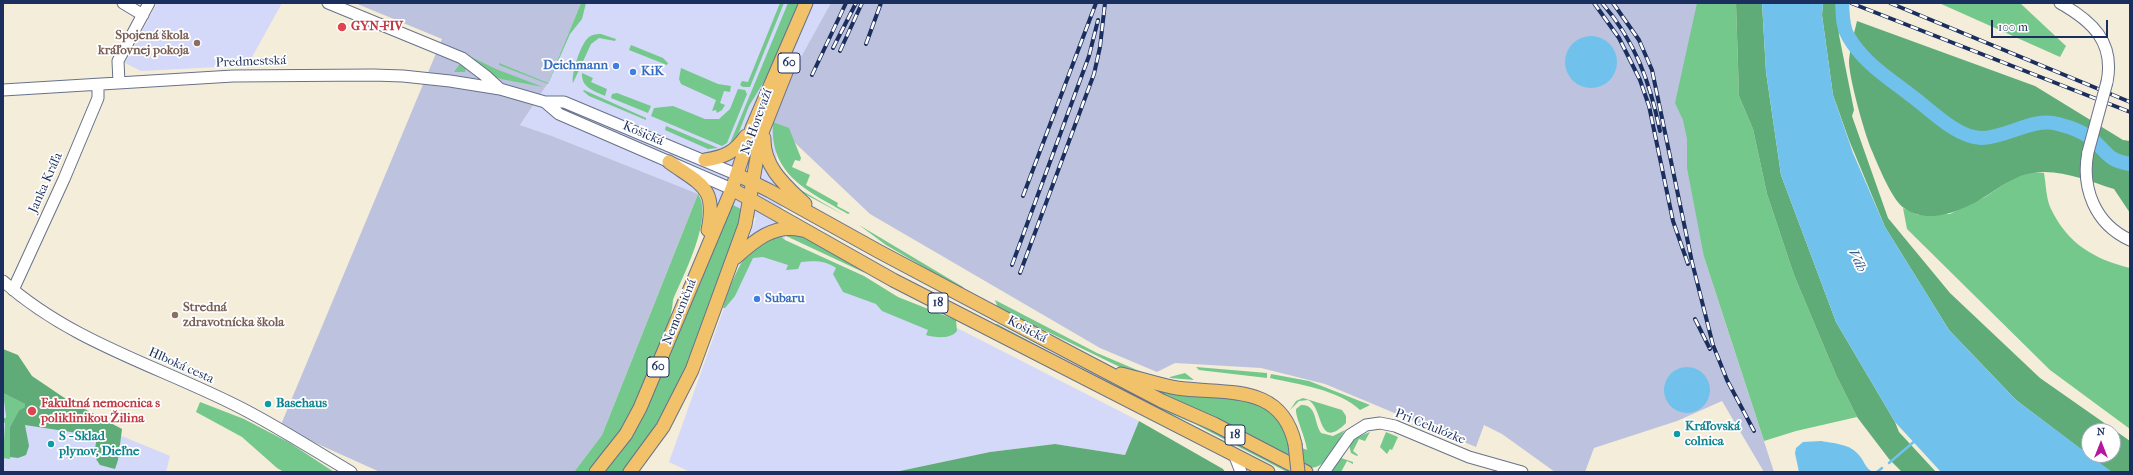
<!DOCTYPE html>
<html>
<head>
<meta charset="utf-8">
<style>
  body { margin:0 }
  #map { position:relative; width:2133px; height:475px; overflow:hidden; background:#f4edd9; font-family:"IM FELL French Canon",serif }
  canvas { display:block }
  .frame { position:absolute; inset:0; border:4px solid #1b2f5e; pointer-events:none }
  .north { position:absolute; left:2081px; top:423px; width:40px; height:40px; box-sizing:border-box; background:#fff; border:1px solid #a4acbf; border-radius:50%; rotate:0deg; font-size:11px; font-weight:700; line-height:16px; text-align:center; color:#1b2f5e }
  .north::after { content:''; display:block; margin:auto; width:14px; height:18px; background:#b5179e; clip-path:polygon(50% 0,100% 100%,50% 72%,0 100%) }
  .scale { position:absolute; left:1991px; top:20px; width:117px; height:18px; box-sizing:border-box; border:2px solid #1b2f5e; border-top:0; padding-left:5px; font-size:12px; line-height:14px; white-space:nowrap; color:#1b2f5e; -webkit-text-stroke:3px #fff; paint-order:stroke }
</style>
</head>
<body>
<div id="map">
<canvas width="2133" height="475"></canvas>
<div class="frame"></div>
<div class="north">N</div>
<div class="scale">100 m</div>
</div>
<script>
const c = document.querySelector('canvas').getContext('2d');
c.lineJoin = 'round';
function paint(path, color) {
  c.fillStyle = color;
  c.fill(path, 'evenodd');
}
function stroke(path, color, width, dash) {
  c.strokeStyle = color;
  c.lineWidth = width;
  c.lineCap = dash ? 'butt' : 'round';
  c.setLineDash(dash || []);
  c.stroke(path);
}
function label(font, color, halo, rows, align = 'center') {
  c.font = font + ' "IM FELL French Canon",serif';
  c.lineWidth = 3.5;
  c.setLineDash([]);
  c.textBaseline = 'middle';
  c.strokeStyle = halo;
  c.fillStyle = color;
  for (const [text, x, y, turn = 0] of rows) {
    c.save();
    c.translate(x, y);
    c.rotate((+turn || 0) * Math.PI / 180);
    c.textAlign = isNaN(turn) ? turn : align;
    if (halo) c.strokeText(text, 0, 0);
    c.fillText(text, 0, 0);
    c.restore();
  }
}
const built = new Path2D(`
  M157,3H282L247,66L226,67L224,64H220L218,67L141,71L125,63Z
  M581,3H831L773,122L785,240L1139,421L1125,455L1055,444L990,452L895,472H690L669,462L756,218L552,136L520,125L548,83Z
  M3,387L170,456L166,472H3Z`);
const industrial = new Path2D(`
  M355,3H581L548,83L520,125L552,136L698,194L602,435L574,472H380L280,427L442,39Z
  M831,3H1697L1704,257L1774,472H1764L1722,401L1677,421L1594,448L1585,472H1555L1502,434L1484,425L1476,447L1325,384L1261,368L1175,363L1157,372L1100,348L870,214L773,122L794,70Z`);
const green = new Path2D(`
  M581,3H586L582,19L570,34L548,84L499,65V63L548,83Z
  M780,3H784L750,87H743L740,85L742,81L748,82Z
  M788,3H799L771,70L749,106L734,145L728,148Z
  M1697,3H1736L1739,96L1753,129L1767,194L1794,275L1836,375L1857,417L1796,431L1764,441L1704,257L1687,168V139L1683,120L1675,103Z
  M1939,3H2020L2066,46L2060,57Z
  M601,34L616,39L615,41L599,38L591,44L573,83C571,73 581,43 589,37C593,34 597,34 601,34Z
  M631,45L663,58L668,63L667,65L629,50Z
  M467,55L496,69L543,87L501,79L490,75Z
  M461,62L466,67L465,72H454Z
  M681,68L718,84L731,86L730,92L724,91L720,103L725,105L722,110L717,113L716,110L712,111L716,100L681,84L679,79Z
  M582,73L593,78L591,82L607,89L605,96C595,91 581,88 582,73Z
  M738,89L745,90L747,94L727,143L722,146L651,116L654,108L673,106L705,119H719L730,109Z
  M584,90L646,118V120L589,96L583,91Z
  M617,93L651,106L648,113L611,98L612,94Z
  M773,122L789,128L801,158L800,161L795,160L792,167L810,175L806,185L838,203L837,206L850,213L848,214C808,191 769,175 773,122Z
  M666,126L718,148L708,149L665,130Z
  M2032,172L2044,173C2046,184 2046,199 2051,209C2068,244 2094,259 2130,268V429L2050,370L1907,229L1903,208L1918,215L1950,214L1985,197L2014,178Z
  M794,184L799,189L844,215L801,192Z
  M698,194C714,217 683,276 673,300C670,338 640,401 620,434C611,448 600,460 589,472H574L602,435Z
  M733,205L741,209L739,223L685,370L651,437L624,472H603L730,209Z
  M859,225L963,287L965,291L886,245Z
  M792,234C819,240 843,257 865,273L784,235Z
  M779,235L785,240L864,276L898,297L956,320L957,331C951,339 936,338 926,335L928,330L882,311L876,304L843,292L833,274L836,268C824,260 815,261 801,262L798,269L786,270L788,265L763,257L753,258L735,296L725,308H723C727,292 741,257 754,247C761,242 771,239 779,235Z
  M995,300L1097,353L1151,376L1128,371L1044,330L1002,312L998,308Z
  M994,324H997L1065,360V363L994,327Z
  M1196,367L1267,373V378L1199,370Z
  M1081,368L1120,388L1195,420L1296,472H1287L1195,424L1119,392L1079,369Z
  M1185,373L1194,380L1170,378V377Z
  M1271,374L1309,381L1370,405L1360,410C1340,390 1297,384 1270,378Z
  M1146,386C1179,390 1239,391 1267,408C1279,416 1283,429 1288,442L1307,450C1306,438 1295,417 1296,409L1301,405C1317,404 1314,423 1321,433L1333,436L1345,430C1335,444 1329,468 1309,468Z
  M3,393L25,404V407L19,410L10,427V459L3,458L5,423L3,422V418H6V416Z
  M1303,398L1342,410L1346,416V423C1317,452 1324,407 1308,400L1299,401L1290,410L1296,401Z
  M200,402L244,419L290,443L334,472H284L277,468L242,437L196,412Z
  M1370,432L1365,441L1359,439L1353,451L1358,455L1357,456L1351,453L1349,445L1355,438Z
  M1386,432L1398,437L1392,450L1390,449L1387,454L1380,447Z
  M1341,458L1353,462V464L1347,461L1341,472H1331Z`);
const forest = new Path2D(`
  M1736,3H1762L1766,72L1781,175L1836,322L1895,422L1899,432L1936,472H1902L1889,459L1857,417L1836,375L1794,275L1767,194L1753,129L1739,96Z
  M1823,3H1837L1839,35L1854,110L1852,116L1888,218L1950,293L2040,378L2130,441V472H2111L2016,400L1949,330L1885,227L1849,140L1833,95L1822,15ZM2089,431H2113V455H2089Z
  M1857,21L2035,86L2123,140L2130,141V213L2114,189C2089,181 2059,168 2032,173C2014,176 2001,187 1986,196C1964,210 1929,226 1904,208C1892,200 1878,165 1872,151C1865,135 1848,75 1849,60C1850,47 1854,34 1857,21Z
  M3,349L18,355L32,376L66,399L122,429L118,460L115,469L100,465L94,456L97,436L25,425L29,446L26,455L18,458L10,457V427L19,410L25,407V404L3,393Z
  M1139,421L1223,469L1225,472H895L990,452L1055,444L1125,455Z`);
const water = new Path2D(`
  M1762,3H1823L1822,15L1833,95L1853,153L1885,227L1949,330L2016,400L2112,472H1941L1895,422L1836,322L1781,175L1766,72Z
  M1565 62a26 26 0 1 1 52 0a26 26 0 1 1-52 0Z
  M1664 390a23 23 0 1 1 46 0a23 23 0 1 1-46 0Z
  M1821,441C1832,443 1849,444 1857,453C1864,459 1865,469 1873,472H1799L1795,453L1796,448L1803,442Z`);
const stream = new Path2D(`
  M1889,463L1916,440
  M1877,472L1882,468`);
const river = new Path2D(`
  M1842,3C1843,14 1842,26 1848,36C1862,61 1887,77 1909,94C1929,108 1955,137 1981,138C2007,138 2032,117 2058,124C2070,127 2083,131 2093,140C2108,153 2107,160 2130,164`);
const minor = new Path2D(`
  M123,3L143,15
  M328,3L462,58L487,77L500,89
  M2060,3C2092,21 2115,42 2107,82
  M119,83L118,61L149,3
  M3,90L233,76L373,75L403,76L450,81L500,89L545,102H564L738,175
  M545,102L559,114L732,189
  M2088,152C2081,188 2095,224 2130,240
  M3,281C72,343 162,367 243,409C280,428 315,451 351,472
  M13,290L64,179L98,98V85
  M1234,454L1241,472
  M1324,472L1350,435L1366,425L1380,423L1395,426L1469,457L1522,472`);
const major = new Path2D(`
  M764,138C763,167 786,186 805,204
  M705,160C725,157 735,152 746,136
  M669,162C701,185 717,187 708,230
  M738,175L770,191L878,251L1076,356L1162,401L1214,424L1306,472
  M732,189L893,280L1268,472
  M735,258C754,241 774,223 802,230
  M1121,374C1139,378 1159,385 1177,388C1226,395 1281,382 1295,444
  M596,472L626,434L640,408L732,189L752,128L806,3
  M630,472L663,427L692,370L745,225L761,135L790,62`);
const rail = new Path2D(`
  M1594,3L1619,38L1640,80L1649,106L1673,221L1688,264
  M1602,3C1635,41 1650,82 1660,131
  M1613,3L1639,40L1652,70L1692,262L1713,345L1727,380L1754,431
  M1851,3L2130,112
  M1890,3L2130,102
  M866,44L881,3
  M833,48L856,3
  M840,51L862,3
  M812,75L846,3
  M1023,196L1096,3
  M1012,265L1089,56L1098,20
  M1020,273L1094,74L1100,47L1105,3
  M1695,319L1710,349`);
const minorBridge = new Path2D(`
  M2088,152L2107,82`);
const majorBridge = new Path2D(`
  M1295,444L1298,472`);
const markers = [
  [342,27,5,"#e0444e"],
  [197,43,4,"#8d6e63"],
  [616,66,4,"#3f7fe0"],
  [633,72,4,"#3f7fe0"],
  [757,299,4,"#3f7fe0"],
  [175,315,4,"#8d6e63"],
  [268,404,4,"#0f9aa8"],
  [32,411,5,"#e0444e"],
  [1677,434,4,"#0f9aa8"],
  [51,444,4,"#0f9aa8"]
];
const shields = [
  [789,63,22],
  [938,303,20],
  [658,367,22],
  [1235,435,20]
];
const shieldNames = [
  ["60",789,63],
  ["18",938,303],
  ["60",658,367],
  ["18",1235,435]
];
const healthNames = [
  ["GYN-FIV",351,27],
  ["Fakultná nemocnica s",41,404],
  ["poliklinikou Žilina",41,419]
];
const educationNames = [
  ["Spojená škola",189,36],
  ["kráľovnej pokoja",189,51],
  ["Stredná",183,308,"left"],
  ["zdravotnícka škola",183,323,"left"]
];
const streetNames = [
  ["Predmestská",251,62,-2],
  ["Na Horevaží",757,122,-70],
  ["Košická",643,134,23],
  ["Janka Kráľa",46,183,-66],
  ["Nemocničná",680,312,-68],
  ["Košická",1027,330,28],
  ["Hlboká cesta",181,366,24],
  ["Pri Celulózke",1430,427,22]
];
const shopNames = [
  ["Deichmann",608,66,"right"],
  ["KiK",641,72],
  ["Subaru",765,299]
];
const cultureNames = [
  ["Basehaus",276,404],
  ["Kráľovská",1685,427],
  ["colnica",1685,442],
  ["S - Sklad",59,437],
  ["plynov, Dieľne",59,452]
];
const waterNames = [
  ["Váh",1857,261,64]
];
paint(built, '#d4d8f9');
paint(industrial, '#bdc3de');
paint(green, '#74c88c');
paint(forest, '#5fac78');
paint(water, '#70c2ec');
stroke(stream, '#70c2ec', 2.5);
stroke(river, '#70c2ec', 14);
stroke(minor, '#677289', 13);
stroke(major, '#677289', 15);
stroke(minor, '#fff', 11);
stroke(major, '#f2c26a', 13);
stroke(rail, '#1b2f5e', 4);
stroke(rail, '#fff', 2.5, [8]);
stroke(minorBridge, '#677289', 13, []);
stroke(majorBridge, '#677289', 15, []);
stroke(minorBridge, '#fff', 11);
stroke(majorBridge, '#f2c26a', 13);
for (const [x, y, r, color] of markers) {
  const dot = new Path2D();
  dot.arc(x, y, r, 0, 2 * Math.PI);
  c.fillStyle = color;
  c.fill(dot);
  stroke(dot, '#fff', 1.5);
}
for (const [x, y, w] of shields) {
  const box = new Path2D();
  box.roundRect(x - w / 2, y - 10, w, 20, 3);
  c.fillStyle = '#fff';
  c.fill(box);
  stroke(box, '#1b2f5e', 1);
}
label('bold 12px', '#1b2f5e', null, shieldNames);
label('bold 13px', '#be3a42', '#fff', healthNames, 'left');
label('bold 13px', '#785e54', '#fff', educationNames, 'right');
label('13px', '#1b2f5e', '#fff', streetNames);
label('bold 13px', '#366cbe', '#fff', shopNames, 'left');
label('bold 13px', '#0d838f', '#fff', cultureNames, 'left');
label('italic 14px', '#355b89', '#fff', waterNames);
</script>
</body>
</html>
